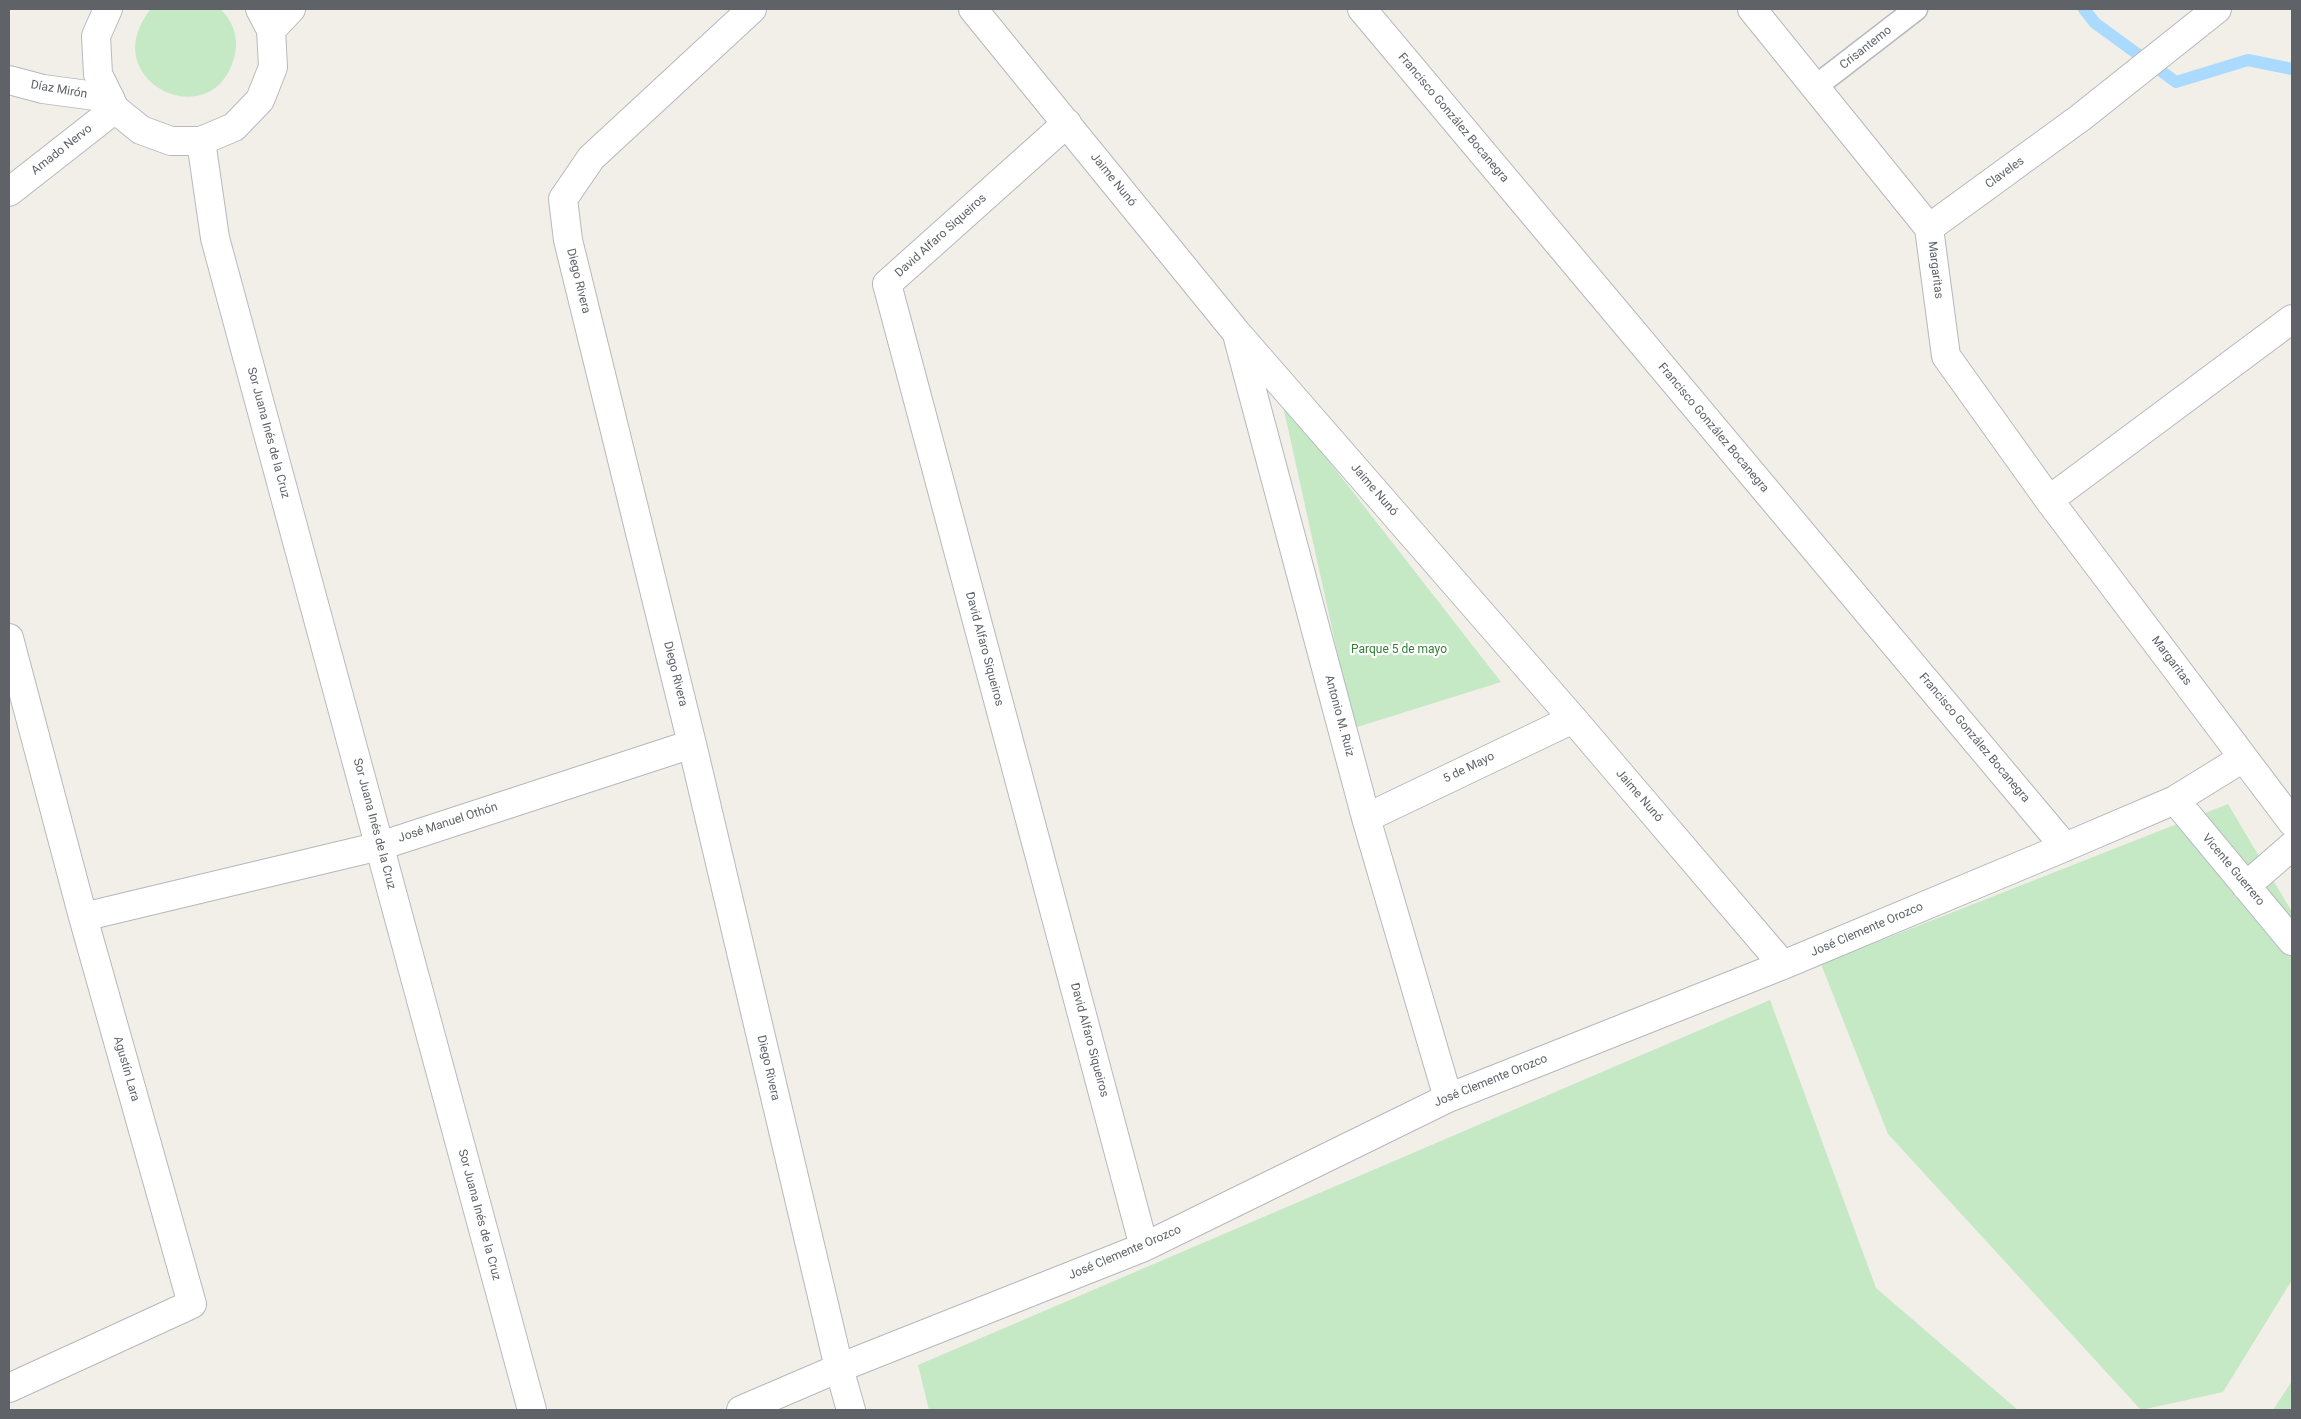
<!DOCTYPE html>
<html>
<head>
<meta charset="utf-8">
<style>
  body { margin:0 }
  #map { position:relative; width:2301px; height:1419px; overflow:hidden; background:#f1efe8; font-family:Roboto,sans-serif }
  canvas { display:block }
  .frame { position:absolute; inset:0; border:10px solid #5f6368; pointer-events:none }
</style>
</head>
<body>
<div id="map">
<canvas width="2301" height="1419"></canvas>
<div class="frame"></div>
</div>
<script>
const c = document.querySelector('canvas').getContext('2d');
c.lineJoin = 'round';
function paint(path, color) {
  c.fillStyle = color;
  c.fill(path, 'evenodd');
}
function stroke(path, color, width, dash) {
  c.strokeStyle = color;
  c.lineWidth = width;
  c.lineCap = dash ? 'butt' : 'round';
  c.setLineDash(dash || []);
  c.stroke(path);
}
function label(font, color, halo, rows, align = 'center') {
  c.font = font + ' Roboto,sans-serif';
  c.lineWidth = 4.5;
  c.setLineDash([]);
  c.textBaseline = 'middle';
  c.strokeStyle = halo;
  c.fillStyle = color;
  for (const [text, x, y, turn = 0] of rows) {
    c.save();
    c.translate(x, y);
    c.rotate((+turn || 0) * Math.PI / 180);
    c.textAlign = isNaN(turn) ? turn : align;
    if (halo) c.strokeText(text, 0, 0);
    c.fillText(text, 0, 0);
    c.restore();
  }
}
const green = new Path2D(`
  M151,9H220C232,19 239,38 235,54C216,140 92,81 151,9Z
  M1282,401L1501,682L1354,728Z
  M2228,804L2292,912V1280L2223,1392L2141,1410L1888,1134L1821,964Z
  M1770,1000L1876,1288L2018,1410H929L918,1365Z
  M2292,1381V1410H2273Z`);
const stream = new Path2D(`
  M2084,9L2095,23L2176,82L2248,60L2292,69`);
const lane = new Path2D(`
  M1815,87L1916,9`);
const street = new Path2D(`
  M752,9L591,158L563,199L568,240L692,744L839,1368L851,1410
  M973,9L1236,332L1573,719L1783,965
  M1362,9L2065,847
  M1752,9L1929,228L1946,356L2049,500L2292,822
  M9,80L43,89L110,98
  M1067,123L887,284L1144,1247
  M9,192L115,109
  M1929,228L2080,118L2217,9
  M1238,338L1366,818L1448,1098
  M2049,500L2292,319
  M9,638L83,917L192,1304L9,1388
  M2175,800L2292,941
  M1366,818L1573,719
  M2246,886L2292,846
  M83,917L380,846L692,744
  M741,1410L839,1368L1144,1247L1448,1098L1783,965L2065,847L2175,800L2243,758`);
const secondary = new Path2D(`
  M108,9L96,36L98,74L115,109L141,130L171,141H201L234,127L260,100L273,67L271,30L260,9
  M271,30L291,9
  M201,141L215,238L532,1410`);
const streetNames = [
  ["Crisantemo",1866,48,-38],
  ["Díaz Mirón",59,90,10],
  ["Francisco González Bocanegra",1453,118,50],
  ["Amado Nervo",62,150,-38],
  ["Claveles",2005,173,-36],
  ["Jaime Nunó",1113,180,51],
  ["David Alfaro Siqueiros",941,236,-42],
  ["Margaritas",1935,270,83],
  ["Diego Rivera",578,281,76],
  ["Francisco González Bocanegra",1713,428,50],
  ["Sor Juana Inés de la Cruz",268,433,75],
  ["Jaime Nunó",1374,490,49],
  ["David Alfaro Siqueiros",984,649,75],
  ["Margaritas",2171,661,53],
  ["Diego Rivera",675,674,76],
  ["Antonio M. Ruiz",1339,716,75],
  ["Francisco González Bocanegra",1974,738,50],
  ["5 de Mayo",1469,768,-26],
  ["Jaime Nunó",1639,796,49],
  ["José Manuel Othón",448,823,-18],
  ["Sor Juana Inés de la Cruz",374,824,75],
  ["Vicente Guerrero",2233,870,50],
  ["José Clemente Orozco",1867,930,-23],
  ["David Alfaro Siqueiros",1089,1040,75],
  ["Diego Rivera",768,1068,77],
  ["Agustín Lara",126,1069,74],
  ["José Clemente Orozco",1491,1081,-22],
  ["Sor Juana Inés de la Cruz",479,1215,75],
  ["José Clemente Orozco",1125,1253,-23]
];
const parkNames = [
  ["Parque 5 de mayo",1399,650]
];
paint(green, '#c5e8c5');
stroke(stream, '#aadaff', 12);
stroke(lane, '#b5b8bc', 25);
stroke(street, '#b5b8bc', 30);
stroke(secondary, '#b6babf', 30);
stroke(lane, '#fff', 22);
stroke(street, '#fff', 28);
stroke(secondary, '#fff', 28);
label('12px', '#5f6368', '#fff', streetNames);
label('12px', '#348238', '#fff', parkNames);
</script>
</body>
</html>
